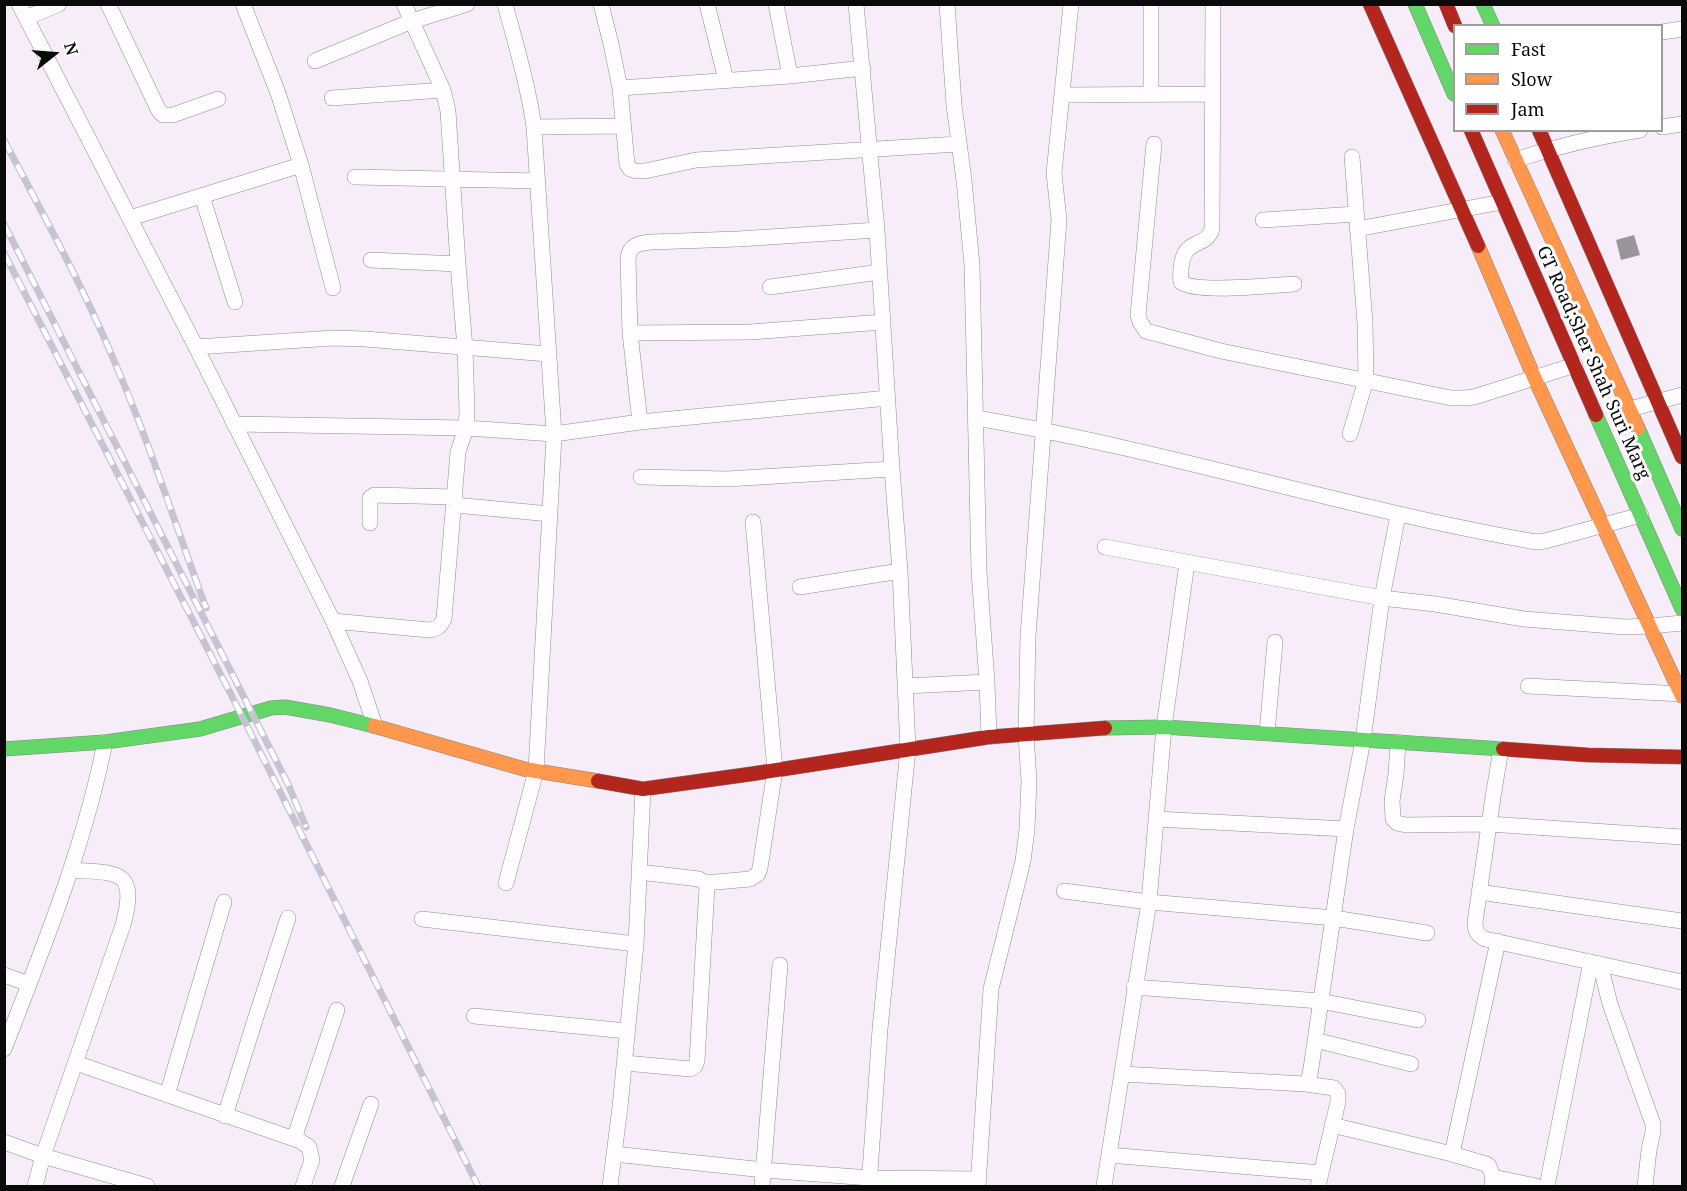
<!DOCTYPE html>
<html>
<head>
<meta charset="utf-8">
<style>
  body { margin:0 }
  #map { position:relative; width:1687px; height:1191px; overflow:hidden; background:#f7edf8; font-family:"Noto Serif",serif }
  canvas { display:block }
  .frame { position:absolute; inset:0; border:6px solid #0a0a0a; pointer-events:none }
  .legend { position:absolute; left:1453px; top:24px; width:210px; height:108px; box-sizing:border-box; background:#fff; border:2px solid #9d9d9d; margin:0; padding:8px 10px; list-style:none; font-size:18px; color:#0a0a0a }
  .legend li { display:flex; align-items:center; gap:12px; height:30px }
  .legend b { width:30px; border:2px solid #9d9d9d }
  .north { position:absolute; left:24px; top:24px; width:60px; height:60px; -webkit-text-stroke:4px #fff; paint-order:stroke; rotate:73deg; font-size:16px; font-weight:700; line-height:24px; text-align:center; color:#0a0a0a }
  .north::after { content:''; display:block; margin:auto; width:21px; height:27px; background:#0a0a0a; clip-path:polygon(50% 0,100% 100%,50% 72%,0 100%) }
</style>
</head>
<body>
<div id="map">
<canvas width="1687" height="1191"></canvas>
<div class="frame"></div>
<ul class="legend">
<li><b style="height:8px;background:#63d668"></b>Fast</li>
<li><b style="height:8px;background:#ff974d"></b>Slow</li>
<li><b style="height:8px;background:#b3261e"></b>Jam</li>
</ul>
<div class="north">N</div>
</div>
<script>
const c = document.querySelector('canvas').getContext('2d');
c.lineJoin = 'round';
function paint(path, color) {
  c.fillStyle = color;
  c.fill(path, 'evenodd');
}
function stroke(path, color, width, dash) {
  c.strokeStyle = color;
  c.lineWidth = width;
  c.lineCap = dash ? 'butt' : 'round';
  c.setLineDash(dash || []);
  c.stroke(path);
}
function label(font, color, halo, rows, align = 'center') {
  c.font = font + ' "Noto Serif",serif';
  c.lineWidth = 6;
  c.setLineDash([]);
  c.textBaseline = 'middle';
  c.strokeStyle = halo;
  c.fillStyle = color;
  for (const [text, x, y, turn = 0] of rows) {
    c.save();
    c.translate(x, y);
    c.rotate((+turn || 0) * Math.PI / 180);
    c.textAlign = isNaN(turn) ? turn : align;
    if (halo) c.strokeText(text, 0, 0);
    c.fillText(text, 0, 0);
    c.restore();
  }
}
const building = new Path2D(`
  M1634,235L1640,255L1621,260L1616,240Z`);
const street = new Path2D(`
  M19,4L196,347L333,621L360,681L375,726
  M108,4L159,111L163,115H173L218,99
  M243,4L278,93L301,165L333,288
  M505,4C516,45 528,85 534,127L554,434L553,455L536,771L506,883
  M601,4L611,44L620,88L627,164L630,169L636,171H645L696,160L959,144
  M707,4L726,80
  M776,4L790,76
  M856,4L877,230L892,469L900,571L908,749L880,1029L869,1186
  M947,4L954,105L964,180L972,265L979,571L987,682L989,737
  M1213,4L1212,229C1205,250 1184,236 1181,268C1181,273 1180,277 1181,282C1196,294 1272,285 1294,284
  M26,18L59,4
  M1662,32L1682,29
  M315,61L412,21L467,4
  M620,88L790,76L863,68
  M1062,95L1212,94
  M1151,95V4
  M332,98L443,90
  M534,127L623,126
  M1662,127L1682,124
  M1154,144L1138,315L1140,322L1146,331L1221,351L1451,398H1464L1474,397L1575,365
  M1515,160C1558,146 1595,137 1640,130
  M355,177L538,181
  M202,196L235,302
  M130,218L301,165
  M1263,220L1356,214
  M1357,229L1502,202
  M371,260L458,264
  M770,287L880,272
  M630,333L750,332L883,322
  M196,347L333,338L365,339L548,354
  M1630,409L1682,395
  M976,418C1165,450 1347,509 1536,542L1545,541L1641,515
  M640,422L630,333L628,259C629,245 639,243 651,242L738,239L877,230
  M234,424L466,428L554,434L640,422L888,398
  M1350,434L1366,380L1365,323L1352,157
  M641,477L727,479L892,469
  M455,505L550,514
  M370,523V498L374,495L455,497
  M1105,547L1382,598L1435,604L1524,619L1625,627L1651,626L1682,623
  M800,587L900,571
  M333,621L429,630C437,629 440,627 444,619L458,452L466,428L467,411L465,348L458,264L448,111L443,90L404,4
  M905,686L987,682
  M1528,686L1682,694
  M1267,733L1275,642
  M1398,742L1396,774L1392,801L1393,819L1397,823L1406,825L1489,824L1682,837
  M1501,749L1493,797L1475,922C1475,931 1477,935 1485,939L1682,982
  M1156,819L1346,829
  M72,870C118,873 138,869 123,925L43,1156L147,1186
  M705,883L750,879L758,874L760,868L775,770L753,522
  M1064,891L1149,902L1334,918L1427,933
  M1479,892L1682,921
  M422,919L636,944
  M1600,964L1610,1004L1653,1124V1132L1649,1150L1645,1186
  M4,975L29,984
  M1134,987L1320,1001L1418,1020
  M474,1016L627,1031
  M1315,1040L1411,1064
  M4,1049C43,948 84,848 105,742
  M76,1063L300,1141L309,1147L312,1160L303,1186
  M625,1063L690,1069L695,1066L697,1061L707,886L705,883L699,879L639,872
  M1122,1074L1306,1084L1334,1088L1338,1094V1102L1318,1186
  M1306,1084L1310,1075L1346,829L1363,740L1382,598L1398,515
  M167,1095L224,902
  M225,1116L255,1020L288,918
  M1332,1125L1452,1154L1486,1164L1489,1166L1493,1177L1492,1186
  M294,1139L337,1010
  M4,1142L43,1156L35,1186
  M614,1154L764,1170L870,1178L979,1179
  M1452,1154L1498,941
  M1109,1155L1321,1173
  M1493,1177L1536,1186
  M342,1186L371,1104
  M610,1186L620,1107L636,944L643,789
  M762,1186L780,965
  M978,1186L991,989L1023,861L1027,829L1029,781L1026,734L1028,636L1059,220L1054,173L1071,4
  M1104,1186L1149,902L1164,727L1187,563
  M1547,1186L1591,962`);
const fast = new Path2D(`
  M1415,4L1454,94
  M1483,4L1493,26
  M1596,415L1682,609
  M1638,428L1682,529
  M1105,728L1164,727L1503,749
  M4,749L105,742L200,729L271,708L285,707L330,715L374,726`);
const slow = new Path2D(`
  M1502,130L1638,428
  M1478,246L1534,377L1682,696
  M374,726L524,769L598,781`);
const jam = new Path2D(`
  M1370,4L1478,246
  M1446,4L1455,26
  M1471,130L1596,415
  M1539,130L1682,457
  M1503,749L1588,755L1682,757
  M598,781L643,789L751,774L989,737L1105,728`);
const rail = new Path2D(`
  M4,140C41,211 81,282 112,356C148,438 175,524 206,608
  M4,224L288,784L306,827
  M4,253L242,716L478,1186`);
const streetNames = [
  ["GT Road;Sher Shah Suri Marg",1593,363,66]
];
paint(building, '#99939a');
stroke(street, '#918c91', 16);
stroke(fast, '#878388', 15);
stroke(slow, '#878388', 15);
stroke(jam, '#878388', 15);
stroke(street, '#fefcfe', 15);
stroke(fast, '#63d668', 14);
stroke(slow, '#ff974d', 14);
stroke(jam, '#b3261e', 14);
stroke(rail, '#c6c3d4', 7);
stroke(rail, '#fff', 4.5, [14]);
label('18px', '#0a0a0a', '#fff', streetNames);
</script>
</body>
</html>
